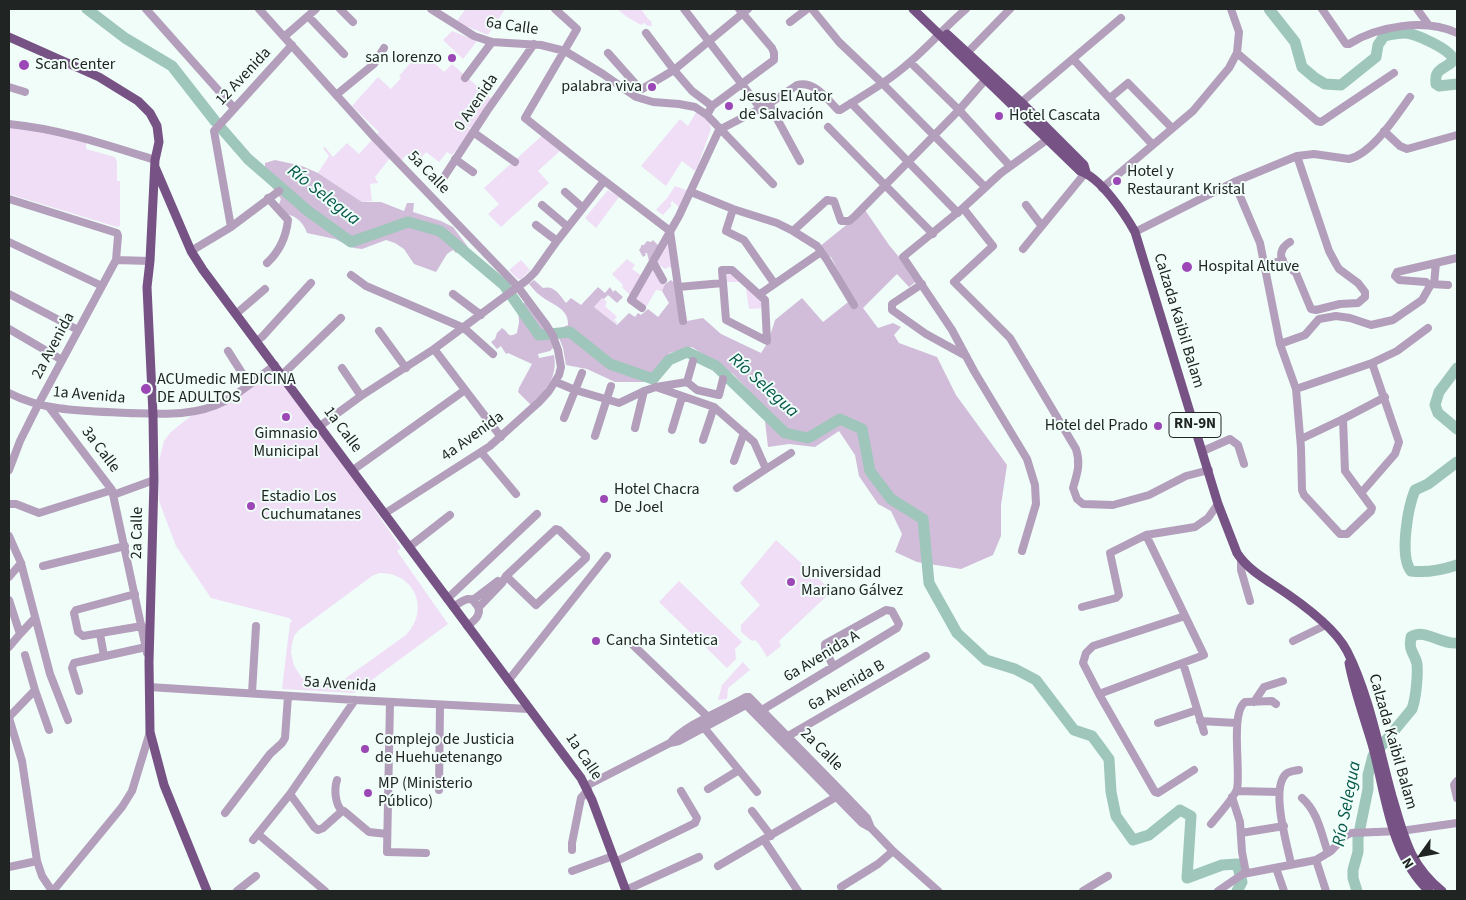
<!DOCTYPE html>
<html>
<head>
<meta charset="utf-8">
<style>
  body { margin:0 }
  #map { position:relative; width:1466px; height:900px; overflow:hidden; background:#f0fdf9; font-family:"Source Sans 3",sans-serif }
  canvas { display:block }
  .frame { position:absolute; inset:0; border:10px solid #202523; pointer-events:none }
  .north { position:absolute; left:1396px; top:830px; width:50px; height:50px; -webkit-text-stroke:4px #f0fdf9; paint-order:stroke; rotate:238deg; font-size:14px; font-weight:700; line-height:20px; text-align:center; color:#202523 }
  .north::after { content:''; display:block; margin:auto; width:18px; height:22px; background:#202523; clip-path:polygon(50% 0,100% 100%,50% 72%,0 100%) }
</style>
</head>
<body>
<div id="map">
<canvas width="1466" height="900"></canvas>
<div class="frame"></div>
<div class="north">N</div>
</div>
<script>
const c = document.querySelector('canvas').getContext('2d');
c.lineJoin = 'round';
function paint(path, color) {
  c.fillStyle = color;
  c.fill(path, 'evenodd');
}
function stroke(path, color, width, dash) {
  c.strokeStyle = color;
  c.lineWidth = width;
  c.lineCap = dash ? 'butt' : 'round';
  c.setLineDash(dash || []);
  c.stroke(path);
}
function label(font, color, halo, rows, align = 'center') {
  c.font = font + ' "Source Sans 3",sans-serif';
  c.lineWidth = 4;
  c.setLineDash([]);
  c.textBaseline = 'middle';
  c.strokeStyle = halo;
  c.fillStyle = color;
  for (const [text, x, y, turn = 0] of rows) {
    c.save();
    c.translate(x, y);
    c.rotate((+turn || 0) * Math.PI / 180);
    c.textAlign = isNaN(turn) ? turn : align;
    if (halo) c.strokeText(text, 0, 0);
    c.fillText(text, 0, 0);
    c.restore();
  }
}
const green = new Path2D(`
  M464,9H505L488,35L456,22L465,10Z
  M617,9H641L648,19L651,21L652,26H648L644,23L641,25L627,17Z
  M452,31L477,41L463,59L443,40Z
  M421,51L444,72L452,64L493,100L473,130L460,121L472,131L452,155L447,152L439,162L426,152L416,164L406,155L399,164L390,158L375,177L378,183L370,184L372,201L362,202L318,173L329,156L323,148L325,147L333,157L347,143L359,154L379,132L352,106L378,77L391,89L401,78L399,76Z
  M697,111L709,121L711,129L698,165L695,171L682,161L666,186L641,166L680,119L688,126Z
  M9,122L86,139V149L115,157L117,162V181H120V226L117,227L9,194Z
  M545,133L561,150L538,171L549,183L501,227L488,214L499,204L484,188Z
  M675,186L688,191L679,207L672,201L670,204L672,205L663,215L656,210L668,197Z
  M608,190L619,197L596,228L585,218Z
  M670,239L673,269L669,267L665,269L657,263Z
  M627,259L635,265L632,269L642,276L632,297L622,287L623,285L612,274Z
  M521,260L530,270L521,279H518L509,270Z
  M653,266L665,284L662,291L656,290L646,307L635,298Z
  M732,266L766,297V308L749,309L745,282H727L726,267Z
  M602,298L607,302L605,306L617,317L614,320L618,323L616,324L594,307Z
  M562,330L668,353L687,347L714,359L763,408L783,435L761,415L752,403L725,376L711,366L686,354L676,360L660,379L651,380L610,366L569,334L556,335L555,332Z
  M269,366L351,475L401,548L397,551L448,624L354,693L282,689L290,623L292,621L289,618L211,598L176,546L159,501V461L164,441L171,432L193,414L225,401ZM379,573C414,572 431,609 406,635L339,683L319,685L302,678L294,666L291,653L292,644L294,636L299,630L372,576Z
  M776,540L832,591L779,641L781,646L767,657L759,644L755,640L752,641L741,632V625L760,605L740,583Z
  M679,581L742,642L735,649L736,659L727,668L659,602Z
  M743,662L750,670L728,688L727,699L718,700L722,685Z`);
const forest = new Path2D(`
  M275,160L302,166L318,173L362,202H381L404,211L407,203H414L413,212L441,221L453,227L468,247L456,253L453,250L447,254L436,272L414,264L404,249L395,243L386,240L362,249L354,248L335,239L307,233C303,221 294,214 282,214L279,204L281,199L265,178V163Z
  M865,210L889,245L918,280L909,287L897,274L863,308L878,328L893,323L901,327L894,335L899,343L937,357L956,395L1007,465L1001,505V536L993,555L961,569L917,562L895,552L902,534L891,511L878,504L859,476L855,455L839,431L815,447L789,444L768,447L765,421L756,398L733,374L692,347L669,353L662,375L648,382H615L587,369L566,365L563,348L556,330L568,325C569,308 552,305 541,296C536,293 533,288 529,284L534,280L543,288C554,285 559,294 566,303L571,298L581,305L598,287L605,293L610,287L613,292L615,290L623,297L617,303L608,295L604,299L602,298L594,307L617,325L629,313L635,317L638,313L641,315L648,309L658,317L669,303L662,291L665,284L671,280L675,283L682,322L703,318L721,334L761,353L768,342L775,320L802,298L823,322L852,299L831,257L822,255L819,247Z
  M653,240L659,246L649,261L647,253H645L646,255L643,257L639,250L641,247V245H644L647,241L651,242Z
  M525,302L530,306L551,338L553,348L550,351L538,354L539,358L554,355C558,378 546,389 531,405L518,392L519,388L532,364L508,353L506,354L501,346L497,349L491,342L495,339L497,333L502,328C509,332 507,339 517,333L519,322L518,309Z`);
const river = new Path2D(`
  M87,9L125,38L172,66L215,121
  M1269,9L1295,42L1302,67L1315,78L1325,84L1341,85L1376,57L1378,45L1384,36C1390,35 1397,33 1404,33C1415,33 1450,49 1454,60C1445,70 1434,67 1436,84L1439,86L1457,84
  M221,128L248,159L308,211L351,242L408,222L440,231L504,285L539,335L570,332L610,364L653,379L669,360L687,352L716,366L785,433L808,438L840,419L862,429L870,471L891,499L923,519L929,583L957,633L986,660L1015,669L1036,680L1074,730L1092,736L1109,759L1111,792L1116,816L1133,840L1149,835L1180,810L1191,816L1187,878L1222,865L1237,864L1242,882L1237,891
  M1457,368L1439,392L1435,405L1438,413L1457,429
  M1457,462L1428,484L1415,490C1408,507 1399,556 1411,571C1427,573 1442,570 1457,565
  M1357,891L1353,878V870L1358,852V838L1368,789V775L1373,756L1412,709C1416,698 1418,675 1417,664C1415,653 1408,652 1411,637C1425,628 1441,645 1457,643`);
const minor = new Path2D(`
  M146,9L234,108
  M259,9L374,137L518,287L547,326L553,336L558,350L561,367L559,375L549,391L539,402L490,446L384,514
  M340,9L353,22
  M431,9L474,36L492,42L541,45L565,51L603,74L636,97L653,102L679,104L695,107L707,115L773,184
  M555,9L577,29L525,118L589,169L670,231L683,321
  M684,9L761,109
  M812,9L839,42L882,83L985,187
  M1322,9L1346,44H1349C1378,26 1425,18 1457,33
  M1417,9L1428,24
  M308,16L344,54
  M790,22L807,9
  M646,33L674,70L692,91L712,106
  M285,36L316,9
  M968,52L1010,9
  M608,53L640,89H642L674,70L748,9
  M1237,53L1317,121L1321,122L1394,73
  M1073,59L1152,144
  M910,62L959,110L1010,166
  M465,78L492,42
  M9,87L25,92
  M336,95L374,64L384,48
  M1110,98L1128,83L1172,128
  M851,103L958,213
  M769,104L800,161
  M1017,106L1121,18
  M707,115L712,106L774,60V53L772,48L739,9
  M9,124C60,129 107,145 155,160
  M828,127L933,234
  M1384,131L1400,146L1407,149L1457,135
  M473,132L515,162
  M455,159L473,172
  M444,177L487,111L534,44
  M1234,182L1260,243L1280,344L1296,389L1301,448L1302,490L1304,495L1340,534H1347L1371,511L1372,508L1345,471L1343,419
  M1102,188L1193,111L1229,68L1237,53L1239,32L1231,9
  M565,192L583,208
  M691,192L733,209L777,223L793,231L817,246L827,260L854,305
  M9,199L117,233L118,236L116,260L38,405L20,441L9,470
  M542,205L568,227
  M1026,205L1041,225
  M963,208L993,246L954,282L1010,338L1076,449C1081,464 1077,474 1073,488L1077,499L1083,504L1113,505L1149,495L1186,476L1209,470
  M733,209L726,231L744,240L774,283
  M536,225L557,241
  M231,227L214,131L292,45
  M793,231L827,200L834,201L841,221H849L854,217L959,110L986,79
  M1135,232L1234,182L1297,156L1314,154L1349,159C1373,153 1396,116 1410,97
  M9,242L102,286
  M1290,242C1280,248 1278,257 1286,266C1289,269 1293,269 1296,273L1311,309L1316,310L1340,304L1358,303L1365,297V292L1358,283L1339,269L1336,264L1329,251L1297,156
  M1023,249L1086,172
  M191,251L231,227L279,191
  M116,260L150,261
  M653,262L663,280
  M267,263C280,251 286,238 288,220L268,198
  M1264,266L1283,260
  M722,270H732L765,300L767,341L726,320Z
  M351,275L366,286L464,328L493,354
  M922,284L892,304V310L926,334L966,356
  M1431,284L1448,285
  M1434,284L1436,263
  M678,287L723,283
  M9,294L78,330
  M453,294L481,315
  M760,294L821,252
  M642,308L631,300L679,216L719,130L769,104L797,85C814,80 827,99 838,110H840C864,95 889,81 910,62C930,45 946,26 966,9
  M236,314L265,289
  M9,329L62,360
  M379,331L406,368
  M256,341L262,337L311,283
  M1280,344L1305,335L1319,319L1336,316L1350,318L1371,325L1393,320L1422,300L1430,286L1426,282L1399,280L1395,276L1397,272L1457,258
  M434,349L501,437
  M228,351L249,384
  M342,368L361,396
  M282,375L341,318
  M556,382L575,390L619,403L644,391L656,387L714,407L754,442L766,469L737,488
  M687,382L693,361
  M656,387L687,382L697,390L719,395L723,379
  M1296,389L1372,363L1397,351L1428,328
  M9,393C45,412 88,411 128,413C160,414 195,417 225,401C243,391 259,377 275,365
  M49,407L112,490L147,653
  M564,418L582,373
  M320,426L361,396L434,349L527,280L535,272L557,241L604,181
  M635,428L644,391
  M672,430L682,397
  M595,436L611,386
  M1301,439L1343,419L1385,397
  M703,440L714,407
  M1203,451L1230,439L1238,445L1244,464
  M481,452L516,494
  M734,461L744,433
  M766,469L791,453
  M353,470L465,390
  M1362,492L1395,454L1399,442L1372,363
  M113,495L154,480
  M9,504H16L39,513L112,490
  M9,536L21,563L50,674L68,720
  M409,547L450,515
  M1022,551L1036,504L1035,485L1027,459L974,371L952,330L903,257L963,208L1001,173L1048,139
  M1241,560V570L1250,601
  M43,566L125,546
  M9,577L21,563
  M135,594L76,610L74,613L78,632L83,636L142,626
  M447,599L537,514
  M9,600L20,634L9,647
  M473,600L498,581
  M453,607C458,604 463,600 468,599C473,599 473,600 475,603C484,612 476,620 467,626
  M479,607L502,583L506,576L556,529L559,530L586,556V558L536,605L506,576
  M1082,607L1116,598L1119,595L1110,553L1146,535L1195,527L1208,518L1218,504
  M1185,616L1093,646L1086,653L1083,663L1099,694L1155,792L1158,793L1194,770
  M20,634L34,619
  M100,634L104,656
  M1293,641L1326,625
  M633,645L708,717
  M1183,663L1204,732
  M508,681L607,556
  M149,687L355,700L529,709
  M35,690L49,730
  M79,691L72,668L74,663L146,647
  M252,693L256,626
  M1099,694L1204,655L1146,535
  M390,702L387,852L426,853
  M1254,702L1264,687L1283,681
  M762,710L897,628L899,624L892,611L886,610L825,644V649L833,666
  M9,717L35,690L25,655
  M9,718L22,761L37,861L42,876L52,891
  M1200,721L1237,723
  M1158,723L1197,710
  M701,724L757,792
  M783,739L926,656
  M670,743C686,724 724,710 746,697H749L842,792L867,818L871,828L893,851L938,891
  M337,780C334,789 335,804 342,811
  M1457,781L1454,785L1457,798
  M586,786L670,743L679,741L746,705L862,823L871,828
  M708,789L739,770
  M439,790L440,705
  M1237,791L1279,792
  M290,794L314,827L318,830L323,828L342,811H344L369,832L387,834
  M1232,797L1240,822L1242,852L1246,873
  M1302,798C1318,812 1321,833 1328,853
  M752,811L771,836
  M225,813L270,754L282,743L285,738L288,696
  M1211,824C1217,817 1235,796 1237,789C1241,771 1230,713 1245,702L1272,701L1276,704
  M1241,833L1284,826
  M258,834L325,891
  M253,840L290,794L355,700
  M764,840L798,891
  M572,850V843L581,798L588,790
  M1316,860L1326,891
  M615,862L695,823L697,818L681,791
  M1291,864C1287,844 1271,791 1285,775C1288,771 1294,771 1299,770
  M718,866L841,794
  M9,867L37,861
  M1276,868L1284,891
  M572,871L613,856
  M841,887L878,864L893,851
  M626,890L699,857
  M53,891L122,807L132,791L150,732
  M237,891L256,876
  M1083,891L1108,876
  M1218,891L1243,874L1316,860L1331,851L1345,836L1351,833L1401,831L1457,823`);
const major = new Path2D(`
  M913,9L1080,171C1100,177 1125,214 1135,232L1218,504L1237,553C1246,567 1260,576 1274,585C1297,600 1334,626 1347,651C1369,694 1379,749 1392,796C1404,835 1408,863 1442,891
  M947,34L1021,102L1084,165L1086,172
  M9,37L99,77L138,101L150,113L157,126L159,142L155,160L150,261L147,287L153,415L154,480L149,662L150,732L164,785L207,891
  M155,167L191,251L203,270L581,778L592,800L626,891
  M1349,663C1354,690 1364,717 1372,744C1386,794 1389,853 1429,891`);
const markers = [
  [452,58,5,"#9b47b6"],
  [24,65,6,"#9b47b6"],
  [652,87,5,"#9b47b6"],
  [729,106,5,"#9b47b6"],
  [999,116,5,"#9b47b6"],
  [1117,181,5,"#9b47b6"],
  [1187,267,6,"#9b47b6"],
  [146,389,6,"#9b47b6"],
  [286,417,5,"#9b47b6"],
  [1158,426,5,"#9b47b6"],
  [604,499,5,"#9b47b6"],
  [251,506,5,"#9b47b6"],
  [791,582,5,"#9b47b6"],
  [596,641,5,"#9b47b6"],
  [365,749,5,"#9b47b6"],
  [368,793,5,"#9b47b6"]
];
const shields = [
  [1195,425,52]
];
const shieldNames = [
  ["RN-9N",1195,425]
];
const streetNames = [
  ["6a Calle",512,27,8],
  ["12 Avenida",244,77,-47],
  ["0 Avenida",477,103,-56],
  ["5a Calle",428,173,46],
  ["Calzada Kaibil Balam",1178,321,73],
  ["2a Avenida",54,346,-62],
  ["1a Avenida",89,396,5],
  ["1a Calle",342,430,53],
  ["4a Avenida",473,437,-36],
  ["3a Calle",100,450,53],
  ["2a Calle",138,533,-89],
  ["6a Avenida A",822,657,-31],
  ["5a Avenida",340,685,4],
  ["6a Avenida B",847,686,-30],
  ["Calzada Kaibil Balam",1392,742,74],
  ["2a Calle",821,750,45],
  ["1a Calle",583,757,56]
];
const poiNames = [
  ["san lorenzo",442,58,"right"],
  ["Scan Center",35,65],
  ["palabra viva",642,87,"right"],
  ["Jesus El Autor",739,97],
  ["de Salvación",739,115],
  ["Hotel Cascata",1009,116],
  ["Hotel y",1127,172],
  ["Restaurant Kristal",1127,190],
  ["Hospital Altuve",1198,267],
  ["ACUmedic MEDICINA",157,380],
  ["DE ADULTOS",157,398],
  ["Hotel del Prado",1148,426,"right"],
  ["Gimnasio",286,434,"center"],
  ["Municipal",286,452,"center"],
  ["Hotel Chacra",614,490],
  ["De Joel",614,508],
  ["Estadio Los",261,497],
  ["Cuchumatanes",261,515],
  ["Universidad",801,573],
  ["Mariano Gálvez",801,591],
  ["Cancha Sintetica",606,641],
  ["Complejo de Justicia",375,740],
  ["de Huehuetenango",375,758],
  ["MP (Ministerio",378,784],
  ["Público)",378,802]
];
const waterNames = [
  ["Río Selegua",323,196,38],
  ["Río Selegua",763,386,42],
  ["Río Selegua",1348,804,-79]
];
paint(green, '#f0ddf6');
paint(forest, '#d1bcd9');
stroke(river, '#9ec6ba', 11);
stroke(minor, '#b39ebb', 8);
stroke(major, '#775284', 9);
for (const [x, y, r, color] of markers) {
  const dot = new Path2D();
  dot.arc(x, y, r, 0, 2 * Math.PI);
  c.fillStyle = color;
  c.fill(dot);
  stroke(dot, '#f0fdf9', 2);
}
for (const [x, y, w] of shields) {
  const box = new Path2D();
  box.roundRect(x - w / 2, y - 12.5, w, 25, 4);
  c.fillStyle = '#f0fdf9';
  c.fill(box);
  stroke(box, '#202523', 1);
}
label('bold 15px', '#202523', null, shieldNames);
label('16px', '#202523', '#f0fdf9', streetNames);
label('16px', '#202523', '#f0fdf9', poiNames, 'left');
label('italic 18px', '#055849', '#f0fdf9', waterNames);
</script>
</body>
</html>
